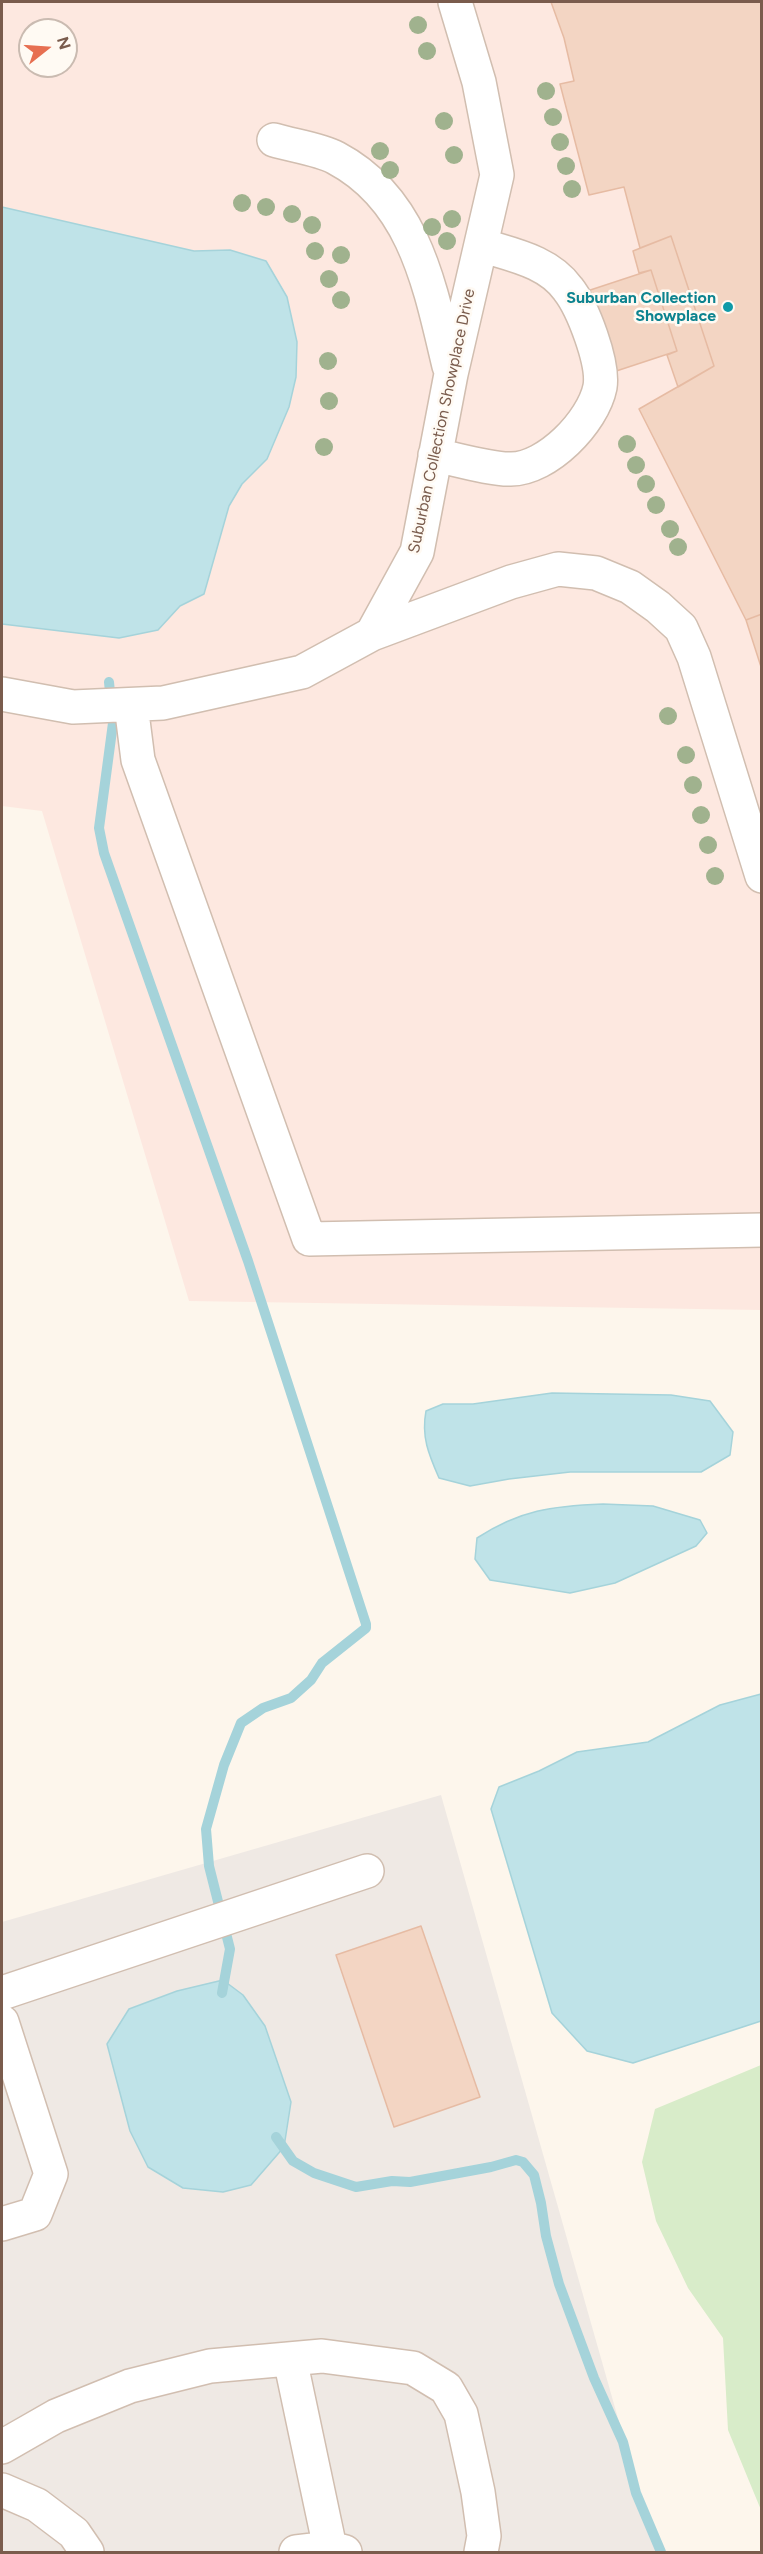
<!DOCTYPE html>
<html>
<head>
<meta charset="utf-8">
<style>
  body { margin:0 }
  #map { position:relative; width:763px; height:2554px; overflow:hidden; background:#fdf6ec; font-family:Figtree,sans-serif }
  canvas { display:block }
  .frame { position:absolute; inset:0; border:3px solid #7a5c4d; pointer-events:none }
  .north { position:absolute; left:18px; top:18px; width:60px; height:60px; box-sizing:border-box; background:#fffaf3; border:2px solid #cabbb1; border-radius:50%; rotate:73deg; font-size:16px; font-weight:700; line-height:24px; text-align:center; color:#7a5c4d }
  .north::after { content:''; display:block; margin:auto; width:21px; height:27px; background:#e76f51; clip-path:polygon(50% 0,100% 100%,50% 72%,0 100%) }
</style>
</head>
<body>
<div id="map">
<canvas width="763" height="2554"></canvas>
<div class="frame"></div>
<div class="north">N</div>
</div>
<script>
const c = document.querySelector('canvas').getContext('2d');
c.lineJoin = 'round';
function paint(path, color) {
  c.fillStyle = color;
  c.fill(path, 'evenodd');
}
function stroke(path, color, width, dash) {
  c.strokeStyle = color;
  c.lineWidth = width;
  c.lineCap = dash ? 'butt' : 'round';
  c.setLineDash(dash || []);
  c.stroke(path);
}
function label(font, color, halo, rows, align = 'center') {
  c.font = font + ' Figtree,sans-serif';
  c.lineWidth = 5;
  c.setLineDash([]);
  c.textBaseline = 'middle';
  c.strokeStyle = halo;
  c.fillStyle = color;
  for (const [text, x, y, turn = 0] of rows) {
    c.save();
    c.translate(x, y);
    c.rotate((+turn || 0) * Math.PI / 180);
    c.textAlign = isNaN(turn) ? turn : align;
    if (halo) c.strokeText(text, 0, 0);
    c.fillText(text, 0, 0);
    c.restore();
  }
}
const commercial = new Path2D(`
  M2,2H761V1310L189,1301L42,811L2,806ZM30,30H66V66H30Z`);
const industrial = new Path2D(`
  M441,1795L656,2552H2V1922Z`);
const green = new Path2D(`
  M761,2065V2510L728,2430L723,2338L688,2288L656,2221L642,2162L655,2109Z`);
const water = new Path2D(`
  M2,207L194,251L230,250L266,261L287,297L297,342L296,377L289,407L267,459L242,484L229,506L204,594L180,606L158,630L119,638L2,624Z
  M552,1393L671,1395L710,1401L733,1432L730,1455L701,1472H570L509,1479L470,1486L439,1478C429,1455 421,1437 426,1411L443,1404H473Z
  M603,1504L653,1506L700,1520L707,1533L696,1546L615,1583L570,1593L490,1580L475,1559L477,1538C520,1510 552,1506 603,1504Z
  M761,1694V2021L633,2063L587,2051L552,2013L491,1809L499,1787L539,1771L577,1752L648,1742L720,1705Z
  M223,1980L243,1995L265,2026L291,2102L284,2147L251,2185L223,2192L183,2188L148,2167L130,2131L107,2044L129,2009L177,1991Z`);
const stream = new Path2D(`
  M109,682L113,723L99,828L104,853L248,1261L366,1624V1628L322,1663L311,1680L291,1698L263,1708L241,1723L224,1765L206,1829L209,1866L230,1949L222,1993
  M276,2137L293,2161L314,2173L356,2187L392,2181L410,2182L491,2167L516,2160L523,2162L534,2175L541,2203L546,2236L559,2284L594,2378L623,2442L636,2493L661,2552`);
const building = new Path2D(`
  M551,2H762V614L746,620L639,409L714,366L671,236L640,248L624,187L589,195L560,84L574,81L564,38Z
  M671,236L714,366L678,387L667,355L677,351L651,270L639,273L633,251Z
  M651,270L677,351L589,380L563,299Z
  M762,614V670L746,620Z
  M421,1926L480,2097L394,2127L336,1955Z`);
const minor = new Path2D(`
  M274,140C294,146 319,149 336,158C415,200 430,287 449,366
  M435,455C455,459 493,470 511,469C547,469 593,422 600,387C604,363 583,308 568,289C548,261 512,255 481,245
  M372,634L511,582L558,569L596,573L630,587L658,607L681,628L694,657L762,876
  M2,694L73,707L163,703L302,672L372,634L417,552L451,374L497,175L479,82L455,2
  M131,705L138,760L309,1239L762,1230
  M2,1993L367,1871
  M2,2022L51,2174L35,2214L2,2224
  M290,2359L330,2548
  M2,2447L56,2416L130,2386L210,2366L322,2356L413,2368L446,2388L461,2414L478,2492L484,2536L481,2552
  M2,2490L37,2505L74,2533L87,2552
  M296,2552L330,2548L345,2552`);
const trees = [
  [418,25],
  [427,51],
  [546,91],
  [553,117],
  [444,121],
  [560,142],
  [380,151],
  [454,155],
  [566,166],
  [390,170],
  [572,189],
  [242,203],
  [266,207],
  [292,214],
  [452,219],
  [312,225],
  [432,227],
  [447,241],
  [315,251],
  [341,255],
  [329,279],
  [341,300],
  [328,361],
  [329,401],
  [627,444],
  [324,447],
  [636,465],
  [646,484],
  [656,505],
  [670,529],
  [678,547],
  [668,716],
  [686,755],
  [693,785],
  [701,815],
  [708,845],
  [715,876]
];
const markers = [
  [728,307,6,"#0f9aa8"]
];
const cultureNames = [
  ["Suburban Collection",716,298],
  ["Showplace",716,316]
];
const streetNames = [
  ["Suburban Collection Showplace Drive",442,421,-78]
];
paint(commercial, '#fde8e0');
paint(industrial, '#efe9e4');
paint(green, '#d8ecc9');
paint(water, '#bfe3e8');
stroke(water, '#a5d3da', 1.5);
stroke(stream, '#a5d3da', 10);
paint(building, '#f3d5c3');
stroke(building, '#e6bba3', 1.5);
stroke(minor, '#d1beb0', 36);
stroke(minor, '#fff', 33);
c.fillStyle = '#a0b28e';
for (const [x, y] of trees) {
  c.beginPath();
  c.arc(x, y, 9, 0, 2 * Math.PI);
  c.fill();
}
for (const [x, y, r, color] of markers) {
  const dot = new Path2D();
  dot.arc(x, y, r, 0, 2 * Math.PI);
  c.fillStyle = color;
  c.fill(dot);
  stroke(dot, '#fffaf3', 2);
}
label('bold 16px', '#0d838f', '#fffaf3', cultureNames, 'right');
label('16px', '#7a5c4d', '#fffaf3', streetNames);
</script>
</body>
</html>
